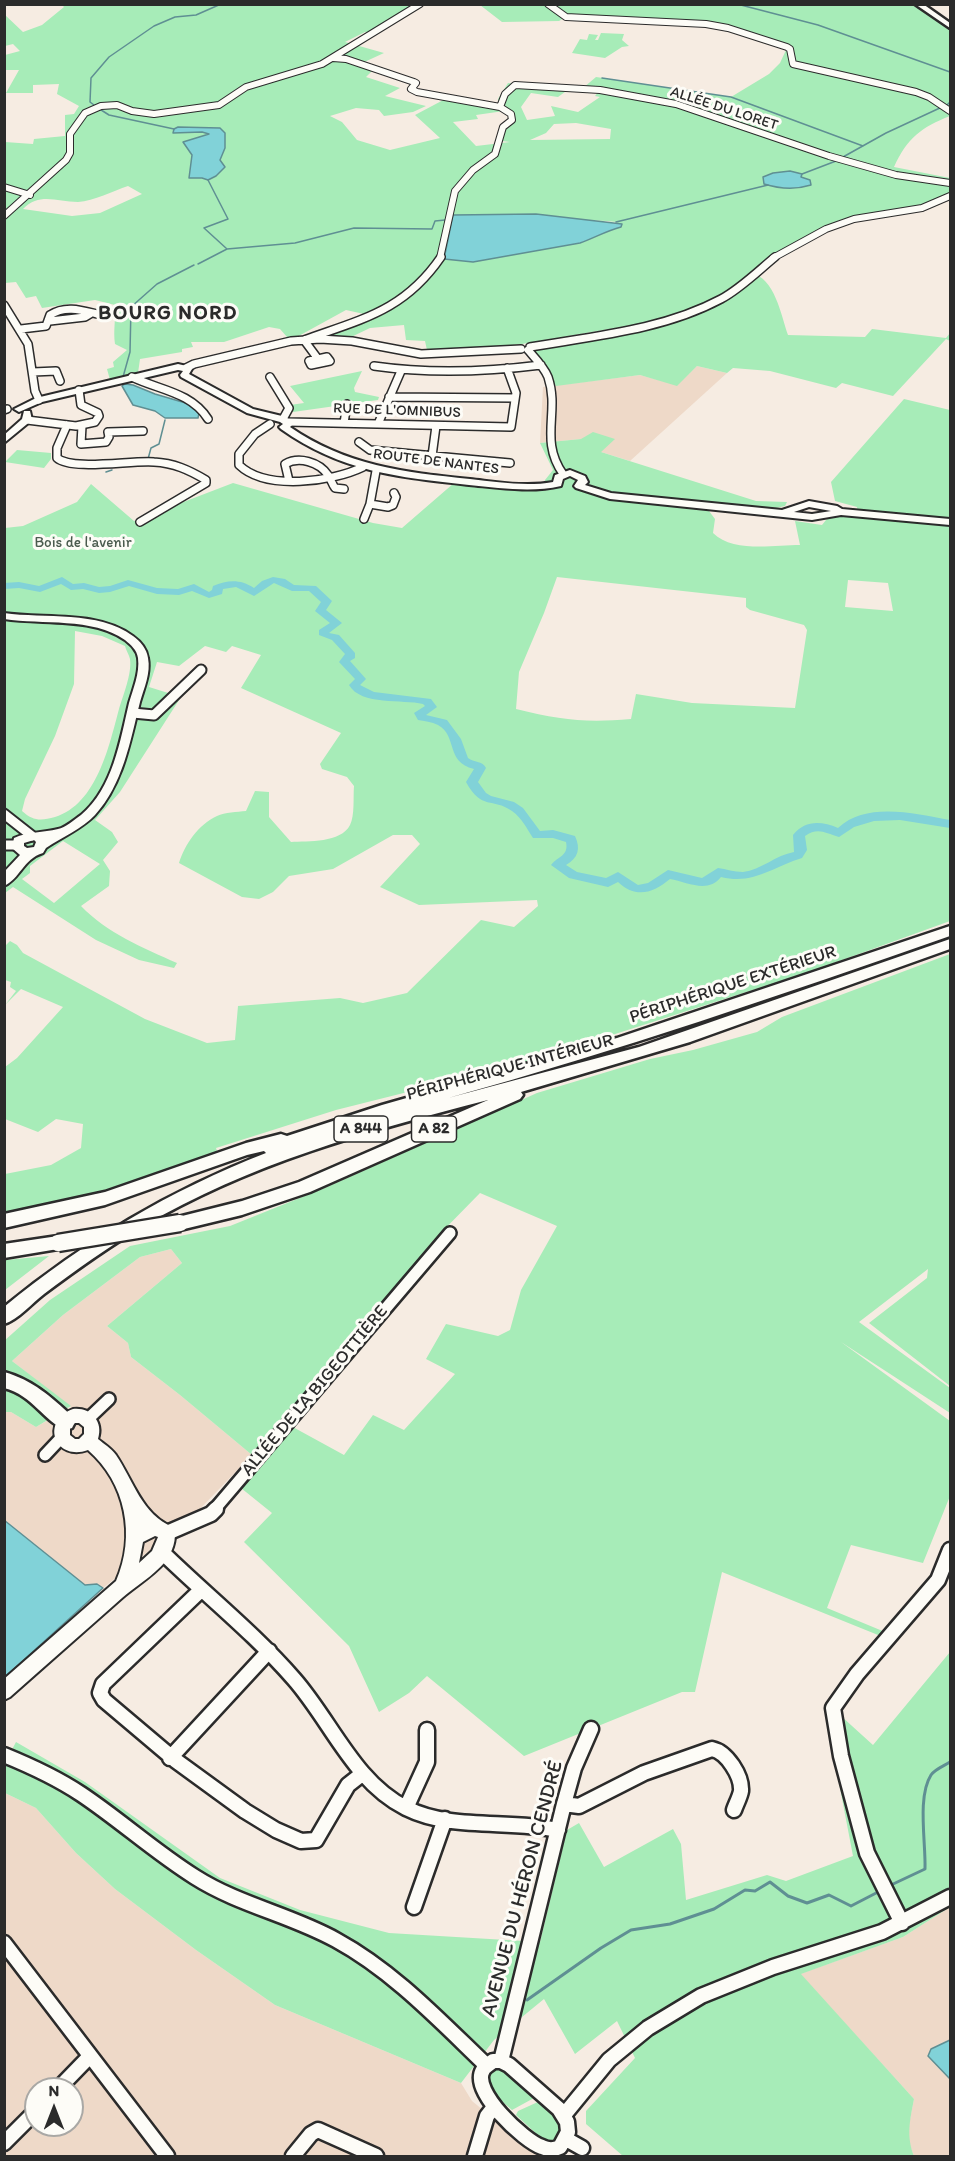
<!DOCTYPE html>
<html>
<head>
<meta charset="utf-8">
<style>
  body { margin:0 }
  #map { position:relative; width:955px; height:2161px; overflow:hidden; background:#f6ece2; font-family:Itim,sans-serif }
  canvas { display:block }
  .frame { position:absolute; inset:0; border:6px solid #2b2b2b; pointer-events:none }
  .north { position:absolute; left:24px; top:2077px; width:60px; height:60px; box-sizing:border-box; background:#fdfcf7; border:2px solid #a9a8a5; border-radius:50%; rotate:0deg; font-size:16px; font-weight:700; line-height:24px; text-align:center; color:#2b2b2b }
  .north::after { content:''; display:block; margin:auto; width:21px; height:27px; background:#2b2b2b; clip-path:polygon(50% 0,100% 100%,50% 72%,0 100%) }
</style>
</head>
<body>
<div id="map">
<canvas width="955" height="2161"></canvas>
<div class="frame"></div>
<div class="north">N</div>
</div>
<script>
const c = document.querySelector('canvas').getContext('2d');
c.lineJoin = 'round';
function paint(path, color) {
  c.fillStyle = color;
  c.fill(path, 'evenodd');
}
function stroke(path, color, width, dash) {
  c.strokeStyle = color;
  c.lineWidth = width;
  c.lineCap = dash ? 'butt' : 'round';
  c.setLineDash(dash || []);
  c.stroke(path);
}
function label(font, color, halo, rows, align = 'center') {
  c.font = font + ' Itim,sans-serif';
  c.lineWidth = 6;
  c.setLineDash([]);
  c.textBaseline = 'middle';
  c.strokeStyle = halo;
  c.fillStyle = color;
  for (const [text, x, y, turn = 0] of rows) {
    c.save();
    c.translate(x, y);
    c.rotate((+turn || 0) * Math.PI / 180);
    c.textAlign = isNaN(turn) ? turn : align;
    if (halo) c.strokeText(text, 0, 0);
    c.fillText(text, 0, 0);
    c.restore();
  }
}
const built = new Path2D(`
  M697,366L727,373L630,461L601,452L581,439L540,443L543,387L640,375L677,385Z
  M171,1249L182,1263L107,1326L128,1343L131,1357L180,1395L252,1455L194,1515L103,1588L97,1584L85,1585L5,1520L4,1412H11L36,1427L71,1407L12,1361L63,1315L140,1257Z
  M5,1793L36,1808L76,1853L115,1889L196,1950L275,2005L461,2083L472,2101L539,2156H5ZM36,2089H72V2125H36Z
  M950,1907V2156H914L908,2141V2129L914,2099L800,1974L903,1937Z`);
const green = new Path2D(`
  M62,5H422L374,34L365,32L345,42L384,53L360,64L372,71L366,77L400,88L385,96L426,106L413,112L384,116L379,110L356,108L330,116L342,122L357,140L390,150L440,138L415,115L449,97L498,105V99L508,83L569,89L558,97L531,93L521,107L527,120L555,116L551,106L578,112L600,97L595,96L600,90L583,88L596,77L731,97L769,74L780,63L786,50L725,29L707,26L564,18L559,21L502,22L480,5H913L950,30V116C922,127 907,138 894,167L950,178V195L920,206L840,220L802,238L751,273C775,278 781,315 788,335L865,337L872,329L946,338L950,333V341L946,339L893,396L842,383L836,388L770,371L733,368L727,373L697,366L677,386L640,375L556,386L534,349L656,321L522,344L443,352L427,350L425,341L406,340L404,325L370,328L347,339L314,337L364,314L346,310L295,338L287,337L280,329L269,327L224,342H191L193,347L182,349V352L140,359L138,373L110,380L107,369L114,367L113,362L127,350L115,344C113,330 116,319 115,305L95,300L42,308L36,296L26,298L16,282L5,283V142L33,144L34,139L65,136V115L74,114L79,106L57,94L59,84L33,85V93H6L19,70H5V55L20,51L13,44L5,46L4,14L23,32L42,25L64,7ZM504,111L514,121L505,128L502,141L510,142L476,146L453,122L478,119L476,115ZM576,123L611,129L610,139L530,140L546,133L554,124ZM178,127L220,128C227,157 222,157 202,178L189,177L192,155L184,142L210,134L202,132H174V129ZM128,186L142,194L100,213L72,216L23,209C40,192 57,202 78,202C94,201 113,191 128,186ZM453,215L607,221L616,222L620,227L602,232L580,243L473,262L444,259Z
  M601,33L624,34L622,40L629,46L622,47L605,58L572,53L580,39L587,40L589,34L598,35L595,40H598Z
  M362,371L354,388L355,392L379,397L378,400L293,412L290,405L304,403L290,386Z
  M904,399L950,410V921L809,972L612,1035L507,1067L336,1110L216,1148L218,1154C148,1177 78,1201 5,1213V1174L51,1165L81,1148L83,1124L56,1119L38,1132L5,1119V1067L17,1058L63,1007L21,989L5,1005L16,991L10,987L11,982L5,980V946L10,941L17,945L23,953L145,1019L207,1043L235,1040L238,1006L340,998L363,1003L407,993L481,920L514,927L538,906L537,900L419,905L380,887L420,844L412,835H393L333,869L289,876L273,892L259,899L242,897L179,863C185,844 198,825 217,816C225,812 237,812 246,811L255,791L269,792V817L291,842C308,841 341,843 350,825C355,815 353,797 354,786L347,777L322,769L320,764L341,733L241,688L261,655L232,646L226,652L205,646L179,666L157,662L149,687L181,697L120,792L95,820L112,832L118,842L103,860L110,871L109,886L81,906C107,933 143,948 177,963L174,968L139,960L96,940L13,887L5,893V528L23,526L77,502L91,484L134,521L233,483L373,523L402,528L454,483L542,491L545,480L553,470L540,443L581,439L593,432L615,439L601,452L756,501L787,502L785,506L776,508L711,503L709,511L715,519L713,533C733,553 774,545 800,545L795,521L822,525L830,515L858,514L857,507L835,501L831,482ZM557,577L746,598V607L750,610L804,625L807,630L795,708L692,703L636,694L631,719C585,723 561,720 516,709L519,672L544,613ZM848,580L888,583L893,611L845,607ZM75,631L102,636L125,646C126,650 129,655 130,659C132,674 123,695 119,709C109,746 97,804 55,817C41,821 33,821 22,811L25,799L55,736L74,684ZM63,841L100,864L54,903L22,879L30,873V866Z
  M17,450L51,453V459L44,468L5,462Z
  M950,954V1386L869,1323L927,1278L928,1269L859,1322L950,1388V1413L841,1342L950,1421V1496L923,1563L851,1545L827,1608L885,1632L883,1637L722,1572L695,1692H682L524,1756L427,1676L409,1693L379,1712L349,1646L244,1542L272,1513L241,1488L291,1426L344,1455L373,1415L404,1430L455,1374L426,1359L446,1324L498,1336L510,1330L521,1290L557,1226L480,1193L432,1242L376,1312L252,1455L180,1395L131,1357L128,1343L107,1326L182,1263L171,1249L140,1257L63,1315L12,1361L71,1406L36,1427L11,1412H5L4,1341L50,1300L130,1246L230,1226L327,1187L537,1093L650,1059L693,1050L757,1032L782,1017Z
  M49,1256L5,1290V1260Z
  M950,1652V1907L903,1937L801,1974L914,2099C910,2120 906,2136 914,2156H623L586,2124V2111L635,2058L617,2021L575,2054L544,1999L494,2040L461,2083L275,2005L196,1950L115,1889L76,1853L36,1808L5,1793L4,1765L16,1742L85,1782L220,1878L300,1910L389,1933L540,1942L567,1830L579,1823L604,1867L673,1829L681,1844L686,1900L767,1875L786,1881L853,1856L827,1720L841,1716L873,1745Z
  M501,2067L534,2096V2098L512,2110C499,2098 481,2089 491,2070Z
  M540,2101L560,2120L563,2128L556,2142L543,2140L516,2115L518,2111Z`);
const water = new Path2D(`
  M178,127L220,128L225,133V148L220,160L225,167L216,176L208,180L202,178H189L192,155L183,142L209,134L202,132L173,133L174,129Z
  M790,171L802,174L801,177L810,180L811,185C795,190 780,189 764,184L763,177L773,173Z
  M536,214L622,224L621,227C606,231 594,238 580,243L473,262L444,259L453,215Z
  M125,384L133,385L155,394L189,404L199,413L198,418H165L155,411L133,405L122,386Z
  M4,1520L85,1585L97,1584L103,1588L5,1677Z
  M950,2040V2079L928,2056L931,2049Z`);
const streamFar1 = new Path2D(`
  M737,4L818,25L950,72
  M602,78L731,97L863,146
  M94,105L90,102L91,78L109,57L154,26L175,17L196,15L221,4
  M947,105L950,102
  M98,108L109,115L174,129
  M843,157L886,133L942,107
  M802,174L836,161
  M208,180L228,219L204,228L227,249
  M616,222L768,185
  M198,264L227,249L295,243L354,228L432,229L435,221L445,220
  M123,377L130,352L131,307L157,284L194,265
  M148,459L151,448L159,444L165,420
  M106,472L112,470`);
const stream = new Path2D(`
  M891,1885L925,1869C926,1843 917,1797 931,1775C935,1769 944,1766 950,1762
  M527,2000L601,1948L631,1930L670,1924L714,1909L745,1890L755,1891L770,1882L788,1896L807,1903L829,1895L851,1906L880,1891`);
const river = new Path2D(`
  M62,577L73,584L84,583L99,587L110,586L128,580L157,588L178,589L194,584L209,592L212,590L213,586C228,580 240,579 254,588L262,581L273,577L285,579L294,585L316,586L332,601L326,610L342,623L329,633L339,635L355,653V658L350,661L366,679L360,685L374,692L431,699L437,707L426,715L447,720L461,739L468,758C474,763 482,760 486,768L478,782L486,793L491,796L514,802L523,808L540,831L553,830L575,836C581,849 578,858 566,865L577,872L606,878L618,872L638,885L648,883L668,870L702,878L718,868C726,869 734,872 743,872C761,870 776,855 794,852L793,835C805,820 821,821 838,828C867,801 915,814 950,820V828L900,820L874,821L854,827L839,837C825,833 818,827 805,836L807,850L802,858C772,867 754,885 721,877C708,894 687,882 670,879C653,893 636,899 618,882L608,887L569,878L551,865C558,856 569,856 566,842L553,838H533C527,829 522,818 512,811C492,797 482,811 466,782L474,769C445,762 458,736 438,725C432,722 424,721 418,720L414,713L425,706L423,704C403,699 361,706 349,685L355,679L339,662L345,654L332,640L319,635V630L330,623L315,611L321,602L309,591H292L274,583L254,596L236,587L223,589L222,594L209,598L192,591L179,595L157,594L129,586L110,592L99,593L83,589L71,590L61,584L40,592L19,588L4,589V583L19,582L39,586Z`);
const minorFar4 = new Path2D(`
  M548,4L566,17L706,24L728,28L787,47L790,49L793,64L916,92L929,97L950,111
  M333,58L346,59L414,82L416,83L411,89L417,92L500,107L511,114L512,120L503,127L495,154L473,170L455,191L440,258
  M500,107L505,94L515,85L600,90L676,104L829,156L896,175L950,183
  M4,187L30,195
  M4,216L66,160L70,153V134L85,113L101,106L117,105L132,111L154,114L219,105L246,87L322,64L420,4
  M773,258L826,229L854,219L922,208L950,196`);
const minorFar3 = new Path2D(`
  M4,305L28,344L35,391L39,400
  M50,321L85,317L90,314
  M21,329L46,326L50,315C65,305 81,310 97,314
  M304,340C362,319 404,311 441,257
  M304,340L318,359
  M530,347C594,336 663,330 721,299C740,289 758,271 775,257
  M528,350C535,358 544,367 548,377C560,412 539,440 563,474
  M327,357L330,361L311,365L309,361Z
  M374,366C430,374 485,372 541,365
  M186,368L194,364L291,341L320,339L352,341L421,354L521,349
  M33,372L56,371L60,381
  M132,377C159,390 191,392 208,419
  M270,377L289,408L283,419
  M389,397L515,398
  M4,410L7,409
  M27,420L76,426L95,422L99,416L98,413L81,405L79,390
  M288,422L511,427L516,393L507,368
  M344,423L347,404
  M270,424L255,434L239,454V465C266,491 332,482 363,467
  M378,424L401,371
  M67,425L57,448V458C72,471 132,460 154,462C174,463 189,470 206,480V483L140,522
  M82,426L81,444L106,442L109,437L108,432L143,431
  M359,442L370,450L510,463
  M432,456L436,426
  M289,481L285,464C299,456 319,462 328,475C331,479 332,484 335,488L344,489
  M370,504L388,507L393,505L396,497L394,493
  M364,519L370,504L376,471`);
const minorFar2 = new Path2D(`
  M133,713L154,715L201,670
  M4,814L32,836
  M4,845H17`);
const minorFar1 = new Path2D(`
  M88,1419L109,1399
  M45,1455L61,1438
  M214,1510L450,1233`);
const minor = new Path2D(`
  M167,1533L211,1514L216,1509
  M163,1553C206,1595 254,1633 294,1679C331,1721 354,1782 406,1808C452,1831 509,1819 558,1830
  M201,1590L103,1684L100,1693L104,1700L175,1760L245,1811L276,1830L301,1841L316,1840L348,1785L362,1774
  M4,1755C31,1766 57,1778 81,1794C120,1820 155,1852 195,1877C239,1905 291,1915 336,1940C393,1971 439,2020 486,2065
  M170,1758L269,1651
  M564,1804L579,1806L644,1773L712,1749C727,1752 742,1776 741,1791C740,1797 736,1804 734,1810
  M406,1808L427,1762V1730
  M414,1907L445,1819
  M902,1923L867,1853L841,1756L833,1708L857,1674L938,1580L950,1550
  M4,1943L167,2156
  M493,2061H501L509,2065L559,2109L567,2122L568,2132L560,2147C554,2150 548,2150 542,2147C524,2141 470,2091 483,2070C484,2067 490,2064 493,2061Z
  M501,2061L564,1804L574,1768L591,1729
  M58,2089L90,2056
  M564,2115L609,2060L648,2028L701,1996L773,1967L882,1932L950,1897
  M566,2139L582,2148
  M4,2143L36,2111
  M293,2156L311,2134L318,2130L376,2156
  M475,2156L487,2116L494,2107`);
const major = new Path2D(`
  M178,364L191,367L192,369L189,374L253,409L286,417L293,424L290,427C347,466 403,472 470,479C498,482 526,487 553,482L555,475L570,470L585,476L588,482L585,485L611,493L782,510L809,501L837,506L842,509L950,519V525L841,515L812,520L610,499L576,488L574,486L578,480L570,476L563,479L561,486C531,493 500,488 469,485C397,477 342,472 281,429L279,427L283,424L280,422L247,413L181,377L180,375L183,371L178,370L42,402L19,412L14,409L36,398ZM809,507L831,511L812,514L794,512Z
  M24,411H30L32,420L4,443V435L22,419Z
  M4,613C45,619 98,610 133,636C140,641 147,649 148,658C151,673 144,688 140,702C130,742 123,784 95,815C82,829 62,837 46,848L43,853C23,859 20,879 4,886V872L20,855L12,848L14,838C29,831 43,833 58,829C65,828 75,819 81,815C113,788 120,741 129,703C133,689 140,673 138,658C137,650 131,645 125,640C92,617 43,625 4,619ZM34,840L36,842L34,847L27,848L24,846V843Z
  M73,1409C90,1407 104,1421 98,1439C104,1444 111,1448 116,1455C133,1480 142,1515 173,1527C178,1539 172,1552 165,1562C153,1576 136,1586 122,1598C85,1631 47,1664 10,1697L4,1700V1679L116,1581C136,1536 126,1483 88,1450C56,1462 39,1422 73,1409ZM75,1423H79L84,1427V1434L79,1439H75L70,1435V1427ZM155,1536L158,1537L152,1551L139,1563L143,1542Z`);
const highway = new Path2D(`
  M915,4H923L950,23V28Z
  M950,926V936C784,994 618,1051 448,1098L639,1047L950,939V949L690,1042L521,1092L523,1095L520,1099L310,1192L242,1215L180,1230L174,1228L172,1223L174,1218L242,1201L299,1182L488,1100C368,1131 250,1163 142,1227C108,1247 76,1270 44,1294C32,1303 19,1319 4,1324V1307C84,1241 171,1190 266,1153L264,1151L247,1155L105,1205L4,1228V1214L105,1192L246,1143L281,1134L287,1136L382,1105L617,1038Z
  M58,1236L64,1238L66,1243L64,1248L4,1258V1244Z
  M4,1372C33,1380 51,1397 72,1416L75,1422L72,1428L66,1430C44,1422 33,1395 4,1388Z`);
const highwayBridge = new Path2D(`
  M58,1243L180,1223`);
const farStreetnames = [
  ["ALLÉE DU LORET",724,109,18],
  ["RUE DE L'OMNIBUS",397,411,2],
  ["ROUTE DE NANTES",436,462,7]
];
const farParknames = [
  ["Bois de l'avenir",83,543]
];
const shields = [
  [361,1129,54],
  [434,1129,45]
];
const shieldNames = [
  ["A 844",361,1129],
  ["A 82",434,1129]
];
const streetNames = [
  ["PÉRIPHÉRIQUE EXTÉRIEUR",733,985,-18],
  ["PÉRIPHÉRIQUE INTÉRIEUR",510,1068,-15],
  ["ALLÉE DE LA BIGEOTTIÈRE",315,1391,-50]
];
const farDistrictnames = [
  ["BOURG NORD",168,314]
];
const nearStreetnames = [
  ["AVENUE DU HÉRON CENDRÉ",523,1889,-75]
];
paint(built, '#eed9c8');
paint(green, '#a7ecb8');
paint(water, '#81d2d8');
stroke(water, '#5f8f93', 1.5);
stroke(streamFar1, '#5f8f93', 1.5);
stroke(stream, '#5f8f93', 3);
paint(river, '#81d2d8');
stroke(minorFar4, '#2b2b2b', 8);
stroke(minorFar3, '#2b2b2b', 10);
stroke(minorFar2, '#2b2b2b', 13);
stroke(minorFar1, '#2b2b2b', 16);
stroke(minor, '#2b2b2b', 19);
stroke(major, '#2b2b2b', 4);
stroke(highway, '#2b2b2b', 5);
stroke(minorFar4, '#fdfcf7', 6);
stroke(minorFar3, '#fdfcf7', 7);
stroke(minorFar2, '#fdfcf7', 9);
stroke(minorFar1, '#fdfcf7', 11);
stroke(minor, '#fdfcf7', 14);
paint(major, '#fdfcf7');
paint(highway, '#fdfcf7');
stroke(highwayBridge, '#2b2b2b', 21, []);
stroke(highwayBridge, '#fdfcf7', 16);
label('15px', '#2b2b2b', '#fdfcf7', farStreetnames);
label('15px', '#4a5b4e', '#fdfcf7', farParknames);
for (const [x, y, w] of shields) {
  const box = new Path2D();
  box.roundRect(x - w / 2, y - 13, w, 26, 4.5);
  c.fillStyle = '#fdfcf7';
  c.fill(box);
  stroke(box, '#2b2b2b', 1.5);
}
label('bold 16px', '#2b2b2b', null, shieldNames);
label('18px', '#2b2b2b', '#fdfcf7', streetNames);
c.letterSpacing = '1.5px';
label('bold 20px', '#2b2b2b', '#fdfcf7', farDistrictnames);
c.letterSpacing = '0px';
label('21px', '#2b2b2b', '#fdfcf7', nearStreetnames);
</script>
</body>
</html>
